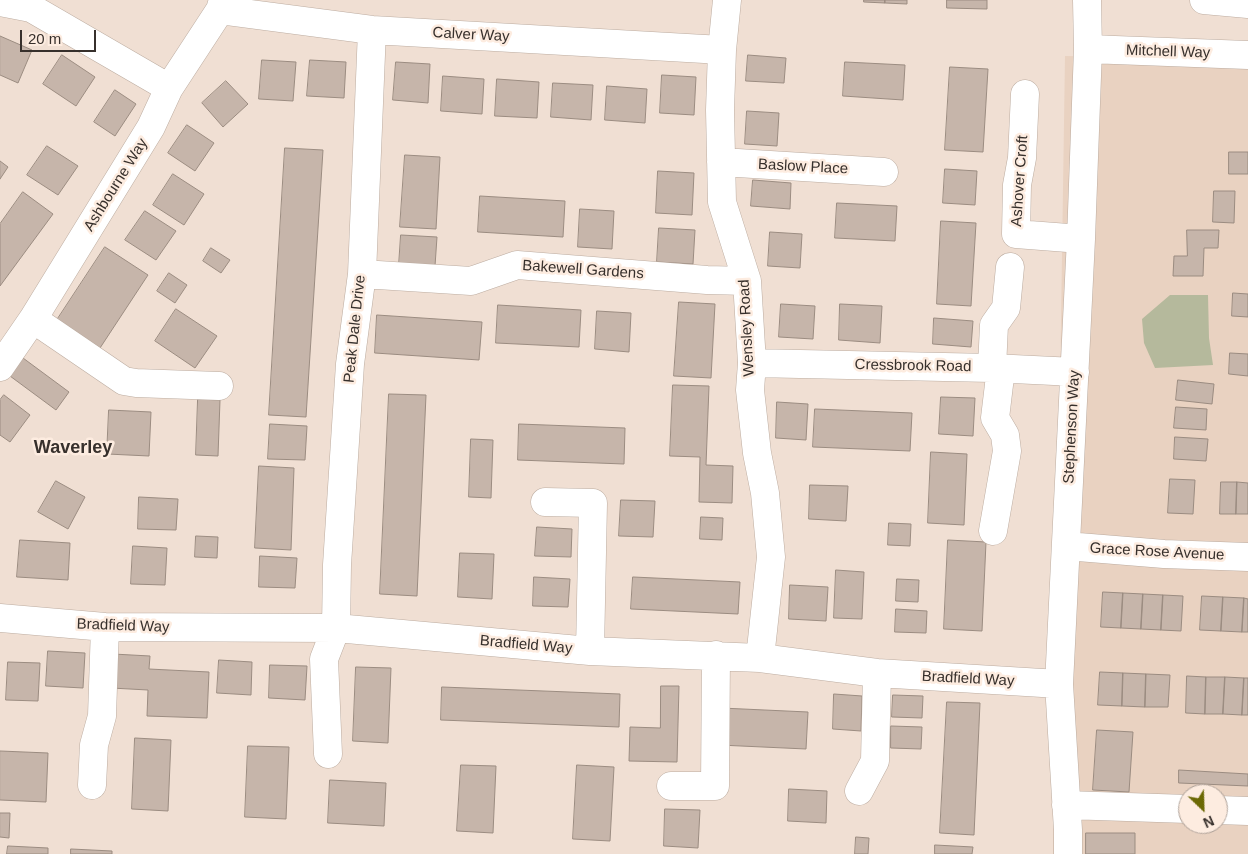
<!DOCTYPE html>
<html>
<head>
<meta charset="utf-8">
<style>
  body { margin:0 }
  #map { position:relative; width:1248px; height:854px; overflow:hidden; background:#f0dfd3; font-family:Arial,sans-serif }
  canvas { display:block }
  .north { position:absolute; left:1178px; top:784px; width:50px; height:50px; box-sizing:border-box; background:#fdece0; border:1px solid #aea198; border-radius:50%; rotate:156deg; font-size:14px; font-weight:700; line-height:20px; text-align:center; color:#37302c }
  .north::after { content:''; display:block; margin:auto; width:18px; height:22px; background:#6c6905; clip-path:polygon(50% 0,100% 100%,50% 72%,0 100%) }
  .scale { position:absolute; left:20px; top:30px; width:76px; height:22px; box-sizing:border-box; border:2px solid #37302c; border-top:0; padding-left:6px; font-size:15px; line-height:18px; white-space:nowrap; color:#37302c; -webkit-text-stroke:4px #fdece0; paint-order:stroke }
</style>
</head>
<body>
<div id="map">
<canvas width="1248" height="854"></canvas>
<div class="north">N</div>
<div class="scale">20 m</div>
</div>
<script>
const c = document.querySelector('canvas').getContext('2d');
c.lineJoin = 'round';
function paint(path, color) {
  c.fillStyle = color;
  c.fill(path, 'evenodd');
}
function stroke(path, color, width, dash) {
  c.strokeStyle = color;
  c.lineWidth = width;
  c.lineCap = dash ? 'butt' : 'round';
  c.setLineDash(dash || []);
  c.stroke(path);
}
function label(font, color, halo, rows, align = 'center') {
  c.font = font + ' Arial,sans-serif';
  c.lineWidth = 5;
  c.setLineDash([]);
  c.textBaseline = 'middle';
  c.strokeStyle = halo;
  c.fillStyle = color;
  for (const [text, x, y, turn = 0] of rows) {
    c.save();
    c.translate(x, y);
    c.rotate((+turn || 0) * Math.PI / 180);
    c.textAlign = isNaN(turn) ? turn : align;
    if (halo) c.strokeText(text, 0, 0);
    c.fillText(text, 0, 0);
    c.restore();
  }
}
const built = new Path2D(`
  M1065,56L1248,59V854H1053ZM1188,794H1218V824H1188Z`);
const green = new Path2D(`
  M1170,295H1208L1209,338L1213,365L1155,368L1144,343L1142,319Z`);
const building = new Path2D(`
  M864,0H885V3L864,2Z
  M885,0H907V4L885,3Z
  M947,0H987V9L947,8Z
  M0,36L32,50L18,83L0,75Z
  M62,55L95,77L76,106L43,84Z
  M748,55L786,58L784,83L746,81Z
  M262,60L296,62L293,101L259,99Z
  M310,60L346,62L344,98L307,96Z
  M396,62L430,64L428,103L393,100Z
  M845,62L905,65L903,100L843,96Z
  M950,67L988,69L983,152L945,150Z
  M662,75L696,77L694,115L660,113Z
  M443,76L484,79L482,114L441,111Z
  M497,79L539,82L537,118L495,116Z
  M226,81L248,104L223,127L202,103Z
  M553,83L593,85L591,120L551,117Z
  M607,86L647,89L645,123L605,120Z
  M115,90L136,104L115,136L94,122Z
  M747,111L779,113L777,146L745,144Z
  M187,125L214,143L195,171L168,153Z
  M47,146L78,166L58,195L27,175Z
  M285,148L323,150L306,417L269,415Z
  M1229,152H1248V174H1229Z
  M405,155L440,157L436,229L400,227Z
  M0,161L8,167L0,179Z
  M945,169L977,171L975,205L943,203Z
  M658,171L694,173L692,215L656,213Z
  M173,174L204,194L184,225L153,205Z
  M753,180L791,183L790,209L751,206Z
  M1214,191H1235L1234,223L1213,222Z
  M23,192L53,214L0,286V224Z
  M480,196L565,201L563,237L478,232Z
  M837,203L897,206L895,241L835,238Z
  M580,209L614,211L612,249L578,247Z
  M145,211L176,231L156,260L125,240Z
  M941,221L976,223L971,306L937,304Z
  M659,228L695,230L693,264L657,262Z
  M1187,230H1219L1218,248H1204L1203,276H1173L1174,256H1187Z
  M770,232L802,234L800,268L768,266Z
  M401,235L437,237L435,266L399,265Z
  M105,247L148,275L100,348L57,320Z
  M211,248L230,260L221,273L203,261Z
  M169,273L187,285L175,303L157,291Z
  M1233,293L1248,294V317L1232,316Z
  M679,302L715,304L711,378L674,376Z
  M781,304L815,306L813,339L779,337Z
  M840,304L882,306L880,343L839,340Z
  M498,305L581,310L579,347L496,343Z
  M176,309L217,336L195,368L155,341Z
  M597,311L631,313L629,352L595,349Z
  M377,315L482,322L479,360L375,353Z
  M934,318L973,321L971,347L933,344Z
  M1230,353L1248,354V376L1229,374Z
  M23,358L69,392L56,410L10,376Z
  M1178,380L1214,384L1212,404L1176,400Z
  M673,385L709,386L706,465L733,466L732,503L699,502L700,457L670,456Z
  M389,394L426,395L417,596L380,594Z
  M4,395L30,415L10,442L0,435V400Z
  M941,397L975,398L973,436L939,434Z
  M198,399L220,400L218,456L196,455Z
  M777,402L808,404L806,440L776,438Z
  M1176,407L1207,409L1206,430L1174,428Z
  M815,409L912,413L910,451L813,447Z
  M109,410L151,412L149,456L107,454Z
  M270,424L307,426L305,460L268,459Z
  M519,424L625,428L624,464L518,460Z
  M1175,437L1208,439L1206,461L1174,459Z
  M471,439L493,440L491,498L469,497Z
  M931,452L967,454L964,525L928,523Z
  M259,466L294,468L291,550L255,548Z
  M1170,479L1195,480L1193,514L1168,513Z
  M56,481L85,497L68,529L38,512Z
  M1221,482H1237L1236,514H1220Z
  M1237,482L1248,483V514H1236Z
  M810,485L848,486L846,521L809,519Z
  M139,497L178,499L176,530L138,529Z
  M621,500L655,501L653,537L619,536Z
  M701,517L723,518L722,540L700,539Z
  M889,523L911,524L910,546L888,545Z
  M537,527L572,529L571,557L535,556Z
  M196,536L218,537L217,558L195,557Z
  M20,540L70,543L68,580L17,577Z
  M948,540L986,542L982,631L944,629Z
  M133,546L167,548L165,585L131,584Z
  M460,553L494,554L492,599L458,597Z
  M260,556L297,558L295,588L259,587Z
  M836,570L864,572L862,619L834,618Z
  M534,577L570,579L568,607L533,606Z
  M633,577L740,582L738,614L631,609Z
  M897,579L919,580L918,602L896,601Z
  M790,585L828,587L826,621L789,619Z
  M1103,592L1123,593L1121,628L1101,627Z
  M1123,593L1143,594L1141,629L1121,628Z
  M1143,594L1163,595L1161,630L1141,629Z
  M1163,595L1183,596L1181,631L1161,630Z
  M1202,596L1223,597L1221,631L1200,630Z
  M1223,597L1244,598L1242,632L1221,631Z
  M1244,598L1248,599V632H1242Z
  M896,609L927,611L926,633L895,632Z
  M48,651L85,653L83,688L46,686Z
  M113,654L150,656L149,669L209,672L207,718L147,716L148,690L111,688Z
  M219,660L252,662L251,695L217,693Z
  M8,662L40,663L38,701L6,700Z
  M270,665L307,666L305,700L269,698Z
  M356,667L391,668L388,743L353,741Z
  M1100,672L1123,673L1122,706L1098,705Z
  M1123,673L1146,674L1145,707L1122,706Z
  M1146,674L1170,675L1168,707H1145Z
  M1187,676L1206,677L1205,714L1186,713Z
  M1206,677H1225L1223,714H1205Z
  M1225,677L1244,678L1242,715L1223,714Z
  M1244,678H1248V715H1242Z
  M661,686H679L677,762L629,761L630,727L660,728Z
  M442,687L620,694L619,727L441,720Z
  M834,694L862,696L861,731L833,729Z
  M893,695L923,696L922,718L892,717Z
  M947,702L980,703L974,835L940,833Z
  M721,708L808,712L806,749L719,745Z
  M891,726L922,727L921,749L891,748Z
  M1097,730L1133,732L1129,792L1093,790Z
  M135,738L171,740L168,811L132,809Z
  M248,746L289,747L286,819L245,817Z
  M0,751L48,753L46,802L0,800Z
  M461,765L496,766L493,833L457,831Z
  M577,765L614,767L610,841L573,839Z
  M1179,770L1248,774V786L1179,783Z
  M330,780L386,783L384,826L328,823Z
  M789,789L827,791L826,823L788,821Z
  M665,809L700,810L698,848L664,846Z
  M0,813H10L9,838L0,837Z
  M1086,833H1135V854H1086Z
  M856,837L869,838L868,854H855Z
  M935,845L973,847L972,854H935Z
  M8,846L48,848V854H7Z
  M71,849L112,851V854H71Z`);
const minor = new Path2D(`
  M727,0L722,50L720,110L722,202L747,281L752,363L750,390L757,453L765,493L771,557L760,658
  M1204,0L1248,4
  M0,2L31,8L169,88
  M220,10L372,30L722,50
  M1088,49L1248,55
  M1025,94L1022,158L1017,185L1016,234L1081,239
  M721,162L884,172
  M362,274L471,281L517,265L707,280L747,281
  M33,319L124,381L136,383L219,386
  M752,363L992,368L1075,372
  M0,367L33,319L151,127L169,88L220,10L223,0
  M992,368L994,325L1006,308L1010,267
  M545,502L593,503L590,651
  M993,531L1007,451L1005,435L995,418L1001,368
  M1066,546L1164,554L1248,557
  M0,618L105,627L336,628L590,651L760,658L877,673L1059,684
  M328,754L324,659L336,628L337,565L350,364L362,274L372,30
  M92,785L94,745L102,716L105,627
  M671,786H715L716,655
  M859,791L875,761L877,673
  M1066,805L1188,809
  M1218,810L1248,811
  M1068,854V830L1059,684L1081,239L1088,49L1087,0`);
const streetNames = [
  ["Calver Way",471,35,3],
  ["Mitchell Way",1168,52,2],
  ["Baslow Place",803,167,3],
  ["Ashover Croft",1020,181,-86],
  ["Ashbourne Way",116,185,-58],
  ["Bakewell Gardens",583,270,4],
  ["Wensley Road",747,328,-93],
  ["Peak Dale Drive",355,329,-84],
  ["Cressbrook Road",913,366,1],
  ["Stephenson Way",1072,427,-87],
  ["Grace Rose Avenue",1157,552,3],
  ["Bradfield Way",123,626,2],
  ["Bradfield Way",526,645,5],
  ["Bradfield Way",968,679,3]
];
const quarterNames = [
  ["Waverley",73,448]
];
paint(built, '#e9d2c1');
paint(green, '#b5b99c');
paint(building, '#c6b5aa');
stroke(building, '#9b8c81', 1);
stroke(minor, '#bcaca0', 29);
stroke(minor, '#fff', 28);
label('15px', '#37302c', '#fdece0', streetNames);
label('bold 18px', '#37302c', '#fdece0', quarterNames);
</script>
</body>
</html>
